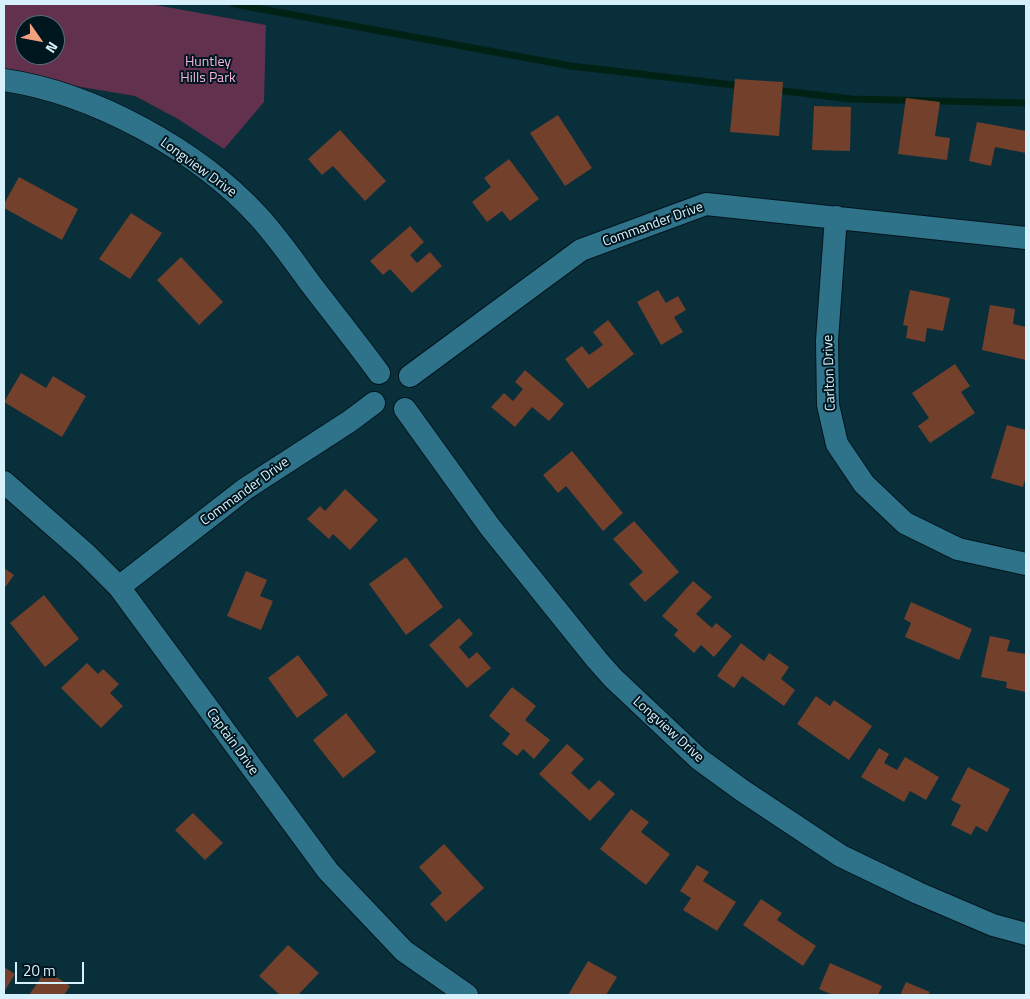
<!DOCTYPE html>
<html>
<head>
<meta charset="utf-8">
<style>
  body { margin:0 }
  #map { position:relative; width:1030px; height:999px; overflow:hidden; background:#092f3b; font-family:"Titillium Web",sans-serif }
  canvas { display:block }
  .frame { position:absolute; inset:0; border:5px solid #d7f1fc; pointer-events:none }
  .north { position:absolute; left:15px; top:15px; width:50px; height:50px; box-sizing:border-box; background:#00161f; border:1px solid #566e77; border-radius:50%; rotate:123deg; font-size:14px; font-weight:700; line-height:20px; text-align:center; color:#d7f1fc }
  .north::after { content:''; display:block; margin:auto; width:18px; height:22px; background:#f2a17e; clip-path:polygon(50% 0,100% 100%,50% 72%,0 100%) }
  .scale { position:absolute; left:15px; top:962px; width:69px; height:22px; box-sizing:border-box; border:2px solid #d7f1fc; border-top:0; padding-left:6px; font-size:15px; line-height:18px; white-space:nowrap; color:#d7f1fc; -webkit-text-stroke:4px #00161f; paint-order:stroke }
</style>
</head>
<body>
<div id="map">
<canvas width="1030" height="999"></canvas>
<div class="frame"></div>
<div class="north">N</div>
<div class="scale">20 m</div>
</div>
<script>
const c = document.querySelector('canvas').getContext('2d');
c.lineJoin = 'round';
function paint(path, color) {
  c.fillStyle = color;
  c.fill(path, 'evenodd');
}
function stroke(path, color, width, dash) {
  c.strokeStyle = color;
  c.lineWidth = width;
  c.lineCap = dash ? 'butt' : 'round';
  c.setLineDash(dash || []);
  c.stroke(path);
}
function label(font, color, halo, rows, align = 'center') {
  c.font = font + ' "Titillium Web",sans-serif';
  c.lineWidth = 4;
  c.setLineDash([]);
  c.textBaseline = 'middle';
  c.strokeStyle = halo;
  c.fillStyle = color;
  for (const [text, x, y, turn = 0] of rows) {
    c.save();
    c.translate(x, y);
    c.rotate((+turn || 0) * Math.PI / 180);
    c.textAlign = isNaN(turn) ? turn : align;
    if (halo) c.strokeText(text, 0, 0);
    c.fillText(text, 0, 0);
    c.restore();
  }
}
const green = new Path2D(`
  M4,4H150L266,25L264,102L224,149L178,119L135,96L4,74ZM25,25H55V55H25Z`);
const stream = new Path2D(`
  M234,4L571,66L742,86
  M775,90L852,99L1026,103`);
const building = new Path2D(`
  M735,79L783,82L779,136L730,132Z
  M906,98L940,102L935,136L950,138L947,160L898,154Z
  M814,106L851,107L850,151L812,150Z
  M558,115L592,168L565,186L530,133Z
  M977,122L1026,131V153L995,147L991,166L969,161Z
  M340,130L386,181L365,201L333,166L322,175L308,159Z
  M509,159L539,199L510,221L502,211L487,222L472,202L491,187L484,178Z
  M19,177L78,209L62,240L4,208V204Z
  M131,213L162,233L130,279L99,259Z
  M410,226L424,242L410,255L417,263L430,252L442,266L412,293L390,269L383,275L370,261Z
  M181,257L223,302L199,325L157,280Z
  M658,290L666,303L678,296L686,310L674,317L683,332L661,345L637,302Z
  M910,290L950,298L943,331L927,328L925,342L906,338L908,326L903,325Z
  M990,305L1015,309L1013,324L1026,327V360L982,350Z
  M608,320L634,354L588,389L565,359L582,346L589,355L603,345L593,332Z
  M955,364L970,386L961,392L975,413L930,443L918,426L929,418L912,393Z
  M525,370L564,404L549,421L532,407L515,427L491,407L504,393L513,401L523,389L515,382Z
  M21,373L46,388L53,376L86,396L62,437L4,402Z
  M1007,425L1026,430V476L1023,487L991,478Z
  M572,451L623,513L603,531L566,486L558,493L543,475Z
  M345,489L378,520L350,550L333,534L329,539L307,519L320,506L325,511Z
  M634,521L679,572L645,602L629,584L643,572L613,539Z
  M406,557L443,607L406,635L369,584Z
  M4,568L14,575L4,589Z
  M246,571L267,580L260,596L273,601L261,630L227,616Z
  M693,581L712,597L696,614L712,628L716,623L732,636L714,657L701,645L694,653L674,635L678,630L662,616Z
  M44,595L79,639L45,667L10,623Z
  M911,602L972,629L959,660L905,637L911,623L904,619Z
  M459,618L473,634L459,647L469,659L477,652L491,668L467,688L429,645Z
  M990,636L1010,640L1007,651L1026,654V692L1006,688L1007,682L981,677Z
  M741,643L764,661L769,653L789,667L781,679L795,690L784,706L742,676L734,688L717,676Z
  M298,655L328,695L297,718L268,678Z
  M87,663L98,674L103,669L119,684L110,693L123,706L101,728L61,688Z
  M512,687L536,706L525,720L550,740L534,759L523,749L517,756L502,744L510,734L489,716Z
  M816,696L830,706L834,700L872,726L849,760L797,724Z
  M346,713L376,752L343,778L313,740Z
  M567,744L584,759L571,773L589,790L599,780L615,794L590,821L539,774Z
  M879,748L889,754L884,763L897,770L905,757L939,777L926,800L910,791L904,802L861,777Z
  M968,767L1010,789L987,832L976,826L971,835L951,825L961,805L951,800Z
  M631,809L649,822L641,832L670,854L646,885L600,849Z
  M193,813L223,843L205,860L175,830Z
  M444,844L484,888L446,922L430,904L442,893L419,867Z
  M697,865L709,872L703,881L736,902L717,931L683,910L691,898L680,891Z
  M761,899L782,913L777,920L816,946L803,966L743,925Z
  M288,945L319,973L298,995H280L259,976Z
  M588,961L617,977L606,995H568Z
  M830,963L882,986L878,995H833L819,989Z
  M4,967L15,974L4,992Z
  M46,970L70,986L64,995H29Z
  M906,982L930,992L928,995H900Z`);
const minor = new Path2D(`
  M4,80C93,93 198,150 259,217C278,238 294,261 310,283C333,313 357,343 379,373
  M836,217L827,340L828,405L837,444L864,484L905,523L958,549L1026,564
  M410,376L581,250L706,204L1026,238
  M405,409L490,527L597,660L613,678L699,759L743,791L841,856L918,893L993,925L1026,934
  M4,482L86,554L119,587L328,871L404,951L467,995
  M119,587L245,489L350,421L374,403`);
const parkNames = [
  ["Huntley",208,63],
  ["Hills Park",208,79]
];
const streetNames = [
  ["Longview Drive",198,168,36],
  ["Commander Drive",653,225,-20],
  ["Carlton Drive",830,373,-92],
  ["Commander Drive",245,492,-36],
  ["Longview Drive",668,730,42],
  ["Captain Drive",232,742,54]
];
paint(green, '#61314e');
stroke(stream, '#002215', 7);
paint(building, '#72402b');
stroke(minor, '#02151c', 24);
stroke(minor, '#2f738a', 22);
label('14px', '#f8b5db', '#00161f', parkNames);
label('14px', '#d7f1fc', '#00161f', streetNames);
</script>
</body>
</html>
